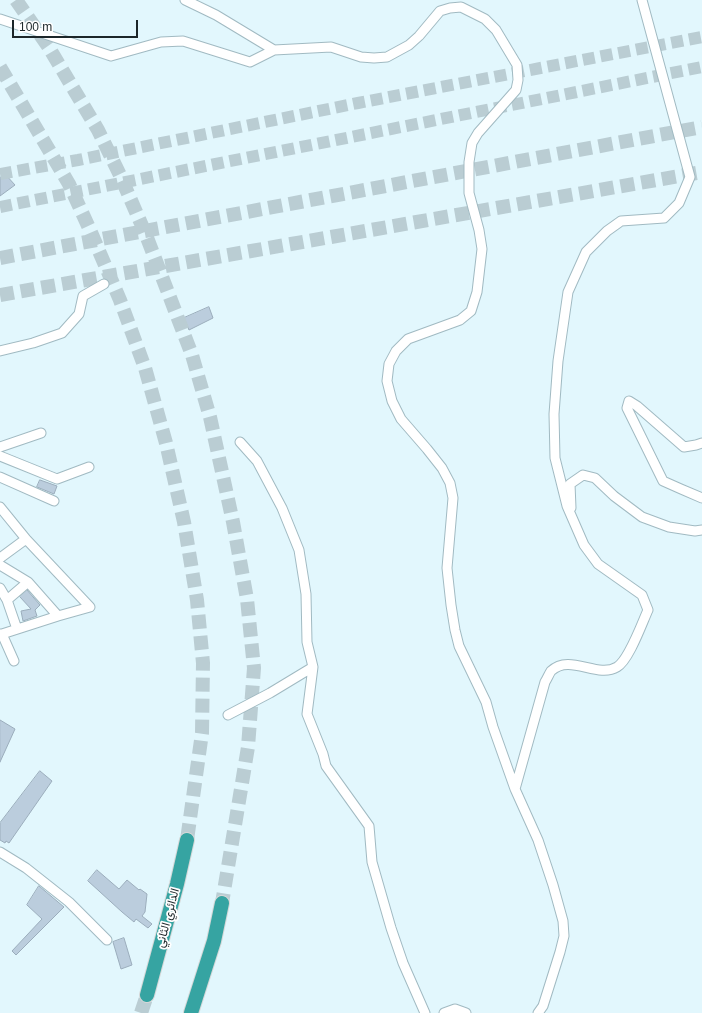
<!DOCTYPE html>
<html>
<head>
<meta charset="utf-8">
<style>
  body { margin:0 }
  #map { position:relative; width:702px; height:1013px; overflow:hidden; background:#e2f7fd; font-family:Helvetica,sans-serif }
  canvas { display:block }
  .scale { position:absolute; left:12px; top:20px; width:126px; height:18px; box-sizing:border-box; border:2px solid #1c2629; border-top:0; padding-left:5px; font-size:12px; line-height:14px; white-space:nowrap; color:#1c2629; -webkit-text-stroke:3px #fff; paint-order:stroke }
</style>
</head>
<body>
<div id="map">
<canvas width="702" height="1013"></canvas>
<div class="scale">100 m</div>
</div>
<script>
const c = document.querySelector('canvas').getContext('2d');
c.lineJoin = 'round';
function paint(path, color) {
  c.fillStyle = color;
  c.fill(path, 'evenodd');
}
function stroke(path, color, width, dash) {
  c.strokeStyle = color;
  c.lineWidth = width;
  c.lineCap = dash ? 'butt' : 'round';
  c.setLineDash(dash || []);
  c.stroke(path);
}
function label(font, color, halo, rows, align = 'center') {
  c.font = font + ' Helvetica,Vazirmatn,sans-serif';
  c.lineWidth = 3.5;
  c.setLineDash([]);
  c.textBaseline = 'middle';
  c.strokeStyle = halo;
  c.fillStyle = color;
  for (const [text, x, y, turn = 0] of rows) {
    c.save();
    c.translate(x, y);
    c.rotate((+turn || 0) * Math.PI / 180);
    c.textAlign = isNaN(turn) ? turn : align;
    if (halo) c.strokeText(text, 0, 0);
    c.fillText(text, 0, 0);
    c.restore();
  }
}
const building = new Path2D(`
  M5,174L15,185L0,196V178Z
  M209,307L213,318L189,330L184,318Z
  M40,480L57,486L54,494L37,487Z
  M27,590L40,605L35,610L37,616L23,621L21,611L31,609L20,597Z
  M0,720L15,729L0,762Z
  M40,771L52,781L9,843L6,841L5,843L0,840V823Z
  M97,870L119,889L127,880L139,890L140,889L147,894L145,912L142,916L152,924L148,928L136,919L134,922L122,912L88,881Z
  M39,886L64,907L16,955L12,951L42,919L27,905Z
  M124,938L132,965L121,969L113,942Z`);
const majorTunnel = new Path2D(`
  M0,174L78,160L358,103L702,37
  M0,207L702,67`);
const highwayTunnel = new Path2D(`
  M16,0L48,46L98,130L120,175L146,235L192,355L210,417L233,522L247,599L254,668L248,747L222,903
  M0,67L69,184L90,230L120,300L145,368L166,443L184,522L197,600L203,663L202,733L187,840
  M0,258L702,127
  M0,295L702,172
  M141,1013L147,995`);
const minor = new Path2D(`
  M185,0L216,15L274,50L331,47L361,57L374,58L387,57L409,45L419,36L440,11L450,8L461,7L485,19L496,30L517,65L518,80L516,90L478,133L472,143L469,162V193L479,230L482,249L477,292L471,311L460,320L408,339L396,351L389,364L387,381L392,401L401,419L427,449L442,468L450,483L453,498L447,568L451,605L455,630L459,646L486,702L493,727L515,789L538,840L553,885L563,921L564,936L560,952L543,1006L538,1013
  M0,19L111,56L161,42L183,41L250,62L274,50
  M0,351L33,343L62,333L79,314L83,296L104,284
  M240,442L257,461L282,508L299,550L306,594L307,642L313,667L307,714L323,754L326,766L369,826L372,862L391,928L403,963L425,1013
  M702,443L696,445L684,447L637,406L629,401L627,408L663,481L681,489L702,498
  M0,447L41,433
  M0,456L57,479L89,467
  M0,477L54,501
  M0,507L26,539L90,607L58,616
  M571,508L570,484L583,475L595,478L614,496L642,517L669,527L695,531L702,530
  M0,558L26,539
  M0,565L28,582L58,616L2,634
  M0,588L7,600L17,629
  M7,600L28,582
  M0,634H2L14,661
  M228,715L270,693L313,667
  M515,789L545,682C547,679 549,674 551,671C570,653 597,679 617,667C629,660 642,623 648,610L642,595L598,564L584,545L567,506L555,458L554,414L558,361L568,292L586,252L607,231L621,221L664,218L679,203L690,177L642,0
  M0,852L26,868L69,902L107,940
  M444,1013L455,1009L466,1013`);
const highway = new Path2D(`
  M147,995L177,884L187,840
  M191,1013L214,941L222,903`);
const streetNames = [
  ["الدائري الثاني",168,918,-75]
];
paint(building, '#bbcddd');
stroke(building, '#9badbc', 1);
stroke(majorTunnel, '#bacdd3', 12, [12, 6]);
stroke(highwayTunnel, '#bacdd3', 14, [14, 7]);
stroke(minor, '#a1bac2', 11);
stroke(highway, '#d6d8d8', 16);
stroke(minor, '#fff', 9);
stroke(highway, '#36a4a2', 14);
label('12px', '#1c2629', '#fff', streetNames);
</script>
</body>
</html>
